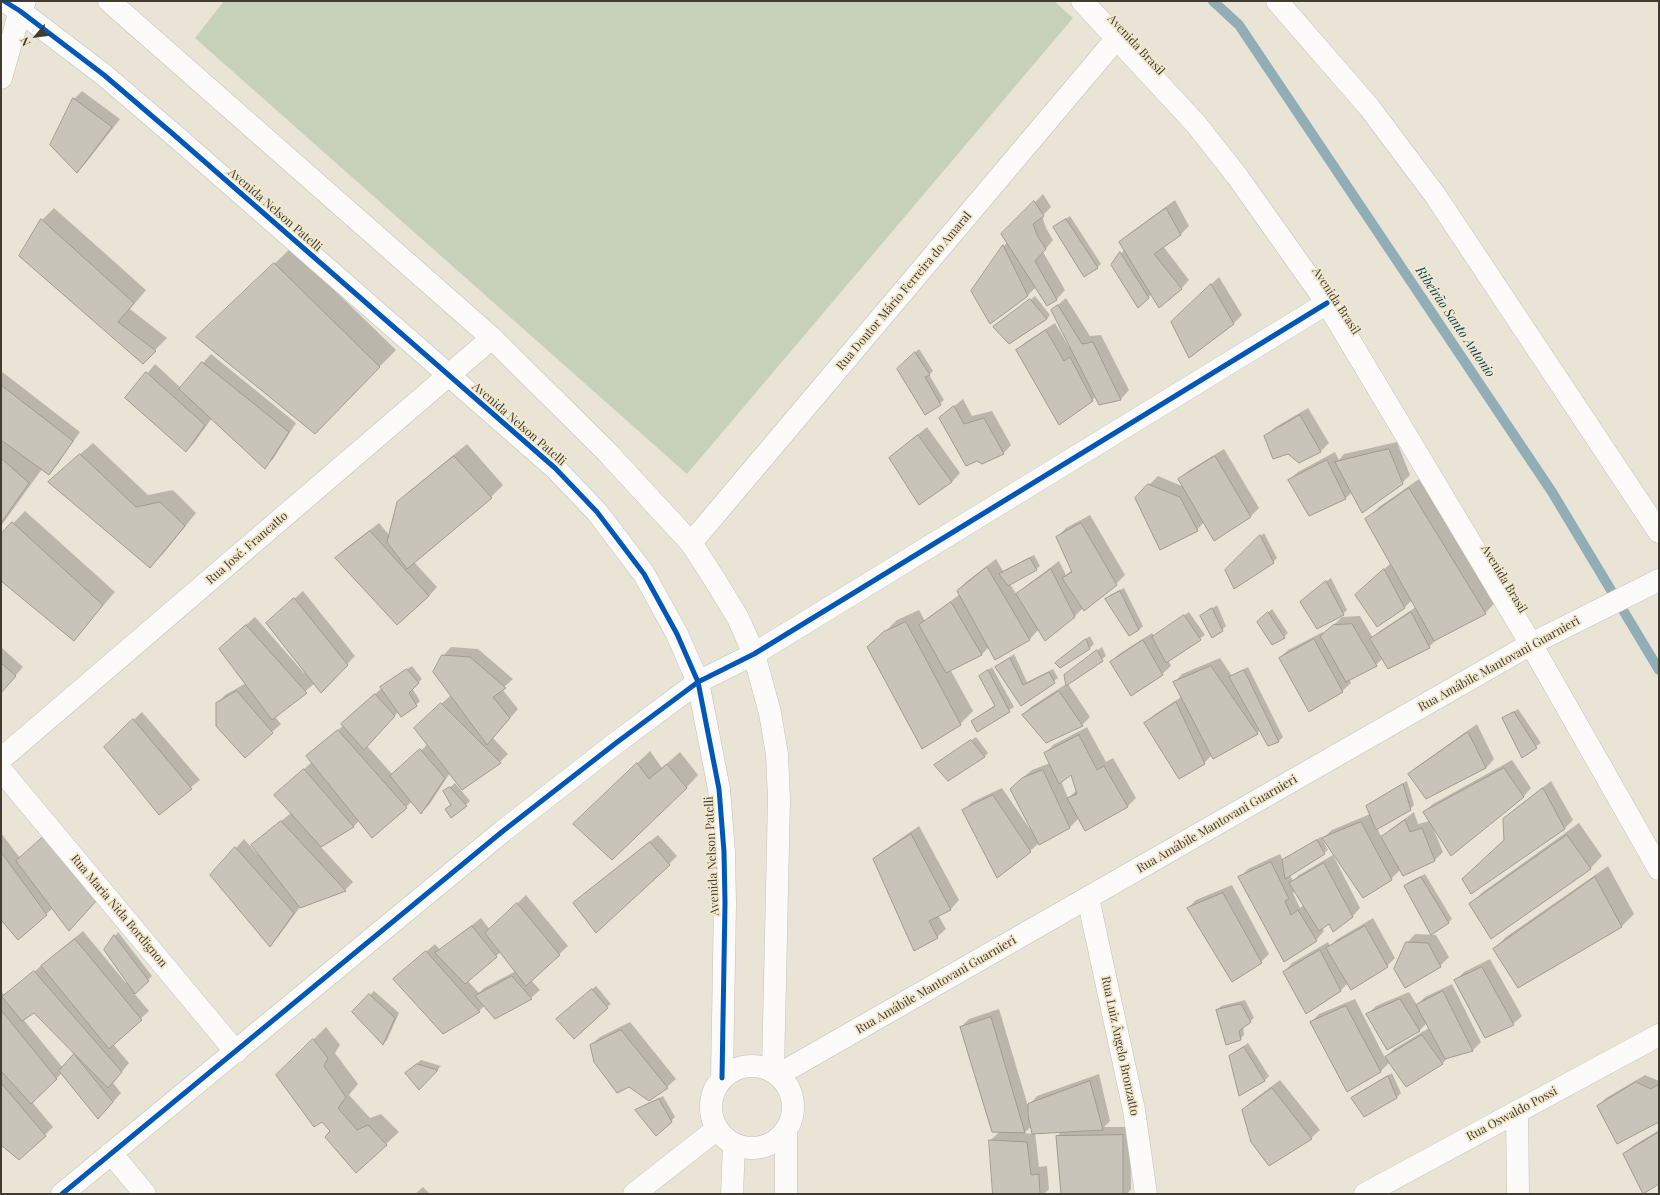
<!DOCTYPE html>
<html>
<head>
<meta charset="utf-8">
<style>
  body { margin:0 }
  #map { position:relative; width:1660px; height:1195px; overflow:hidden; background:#eae4d6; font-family:"Playfair Display",serif }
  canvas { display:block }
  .frame { position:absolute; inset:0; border:2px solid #403c32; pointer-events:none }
  .north { position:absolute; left:16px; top:16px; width:40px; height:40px; -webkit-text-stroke:3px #f2e8ce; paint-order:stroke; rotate:242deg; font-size:11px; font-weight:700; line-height:16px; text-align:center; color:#403c32 }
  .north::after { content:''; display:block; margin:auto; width:14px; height:18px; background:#403c32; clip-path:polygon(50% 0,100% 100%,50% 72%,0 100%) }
</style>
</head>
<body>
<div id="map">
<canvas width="1660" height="1195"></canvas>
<div class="frame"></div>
<div class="north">N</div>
</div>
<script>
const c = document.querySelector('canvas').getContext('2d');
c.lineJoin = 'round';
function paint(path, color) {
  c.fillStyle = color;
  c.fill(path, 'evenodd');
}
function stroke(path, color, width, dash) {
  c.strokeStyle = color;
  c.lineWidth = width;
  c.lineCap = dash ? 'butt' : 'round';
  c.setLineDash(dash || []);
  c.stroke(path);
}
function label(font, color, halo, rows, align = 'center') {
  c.font = font + ' "Playfair Display",serif';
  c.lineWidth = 3.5;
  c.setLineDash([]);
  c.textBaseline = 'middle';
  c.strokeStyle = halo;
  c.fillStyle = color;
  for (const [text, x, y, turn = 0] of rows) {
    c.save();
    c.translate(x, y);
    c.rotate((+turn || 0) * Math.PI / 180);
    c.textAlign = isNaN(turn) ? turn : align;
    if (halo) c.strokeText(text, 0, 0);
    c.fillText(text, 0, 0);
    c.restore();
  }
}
const green = new Path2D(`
  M224,1H1054L1073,18L687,474L195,38Z`);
const shadow = new Path2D(`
  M82,91L120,119L85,164L77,172L74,99Z
  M1043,194L1051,207L1042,216L1046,228L1053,240L1043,252L1065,290L1057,299L1047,305L1036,287L1027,296L972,291L1007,242L1003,235Z
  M1175,200L1189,226L1181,234L1163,246L1189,280L1181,289L1152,294L1148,297L1112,265L1125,249L1121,242L1129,234Z
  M54,208L146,290L130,309L167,338L143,362L42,220Z
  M1070,216L1101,264L1097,267L1054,227Z
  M291,248L396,350L331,416L197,337Z
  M1219,277L1242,315L1233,324L1180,314Z
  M1035,296L1050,315L1047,319L994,327Z
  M1066,298L1090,336L1101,335L1129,390L1121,399L1100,404L1096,396L1092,400L1017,350L1026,342L1055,323L1069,347L1071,346L1052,310Z
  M919,349L933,371L929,375L944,400L926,414L898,369Z
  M211,354L296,423L273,459L264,468L212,418L194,443L186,451L127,398L155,364L181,388Z
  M1,371L80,432L57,465L49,473L42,469L1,526Z
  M963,399L972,416L992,411L1011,445L1003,454L940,418Z
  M1308,408L1329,443L1321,451L1299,461L1265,437L1274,428Z
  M927,427L960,473L952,482L890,458Z
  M1397,442L1410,475L1402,483L1352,492L1346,498L1309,515L1289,480L1298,472L1335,452L1339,460L1344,454Z
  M93,443L148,495L173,490L196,513L163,554L150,566L62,470Z
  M467,444L503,485L491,497L414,562L437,587L429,596L337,558L345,549L379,523L389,535L398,503L411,490Z
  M1224,449L1259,508L1250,517L1204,522L1197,530L1136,498L1158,476L1184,487L1180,479L1188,471Z
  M1422,477L1497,601L1485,613L1438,638L1429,647L1383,658L1376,665L1349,679L1351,683L1342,691L1280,658L1288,650L1323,632L1324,634L1342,617L1360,616L1373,638L1380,631L1416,607L1412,600L1405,607L1377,626L1365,586L1391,563L1367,520L1379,507Z
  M25,511L115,592L73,640L1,580V536Z
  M1090,515L1125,575L1116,584L1083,608L1075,616L1039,629L1030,639L996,658L989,647L982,654L950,669L973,711L960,724L868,648L897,620L919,610L925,621L960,594L958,591L966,582L996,559L1003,571L1034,555L1040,566L1036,569L1010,584L1017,595L1026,586L1059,561L1066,575L1072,570L1057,537L1066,528Z
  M1264,533L1277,558L1273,562L1226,570Z
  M1331,578L1347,610L1343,614L1305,598Z
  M1124,588L1143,626L1139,630L1106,599L1110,595Z
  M303,591L355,656L329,683H315L275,717L281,724L245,756L217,704L225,695L246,683L229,640L255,617L304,673L306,672L276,615Z
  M1217,605L1226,626L1222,630L1202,616Z
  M1272,609L1288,633L1284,637L1262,618Z
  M1189,612L1205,635L1168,660L1171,666L1162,674L1111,662L1119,654L1152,633L1154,636Z
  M1090,636L1094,644L1090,648L1060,659Z
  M1,647L23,667L1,692Z
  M451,647L478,649L513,679L502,689L518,709L493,738L508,754L500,762L462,789L450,773L429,805L421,813L412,801L406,807L359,821L353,827L320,846L353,882L345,890L300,907L278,937L270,946L212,875L244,839L258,855L259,853L252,845L291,813L275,795L312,762L307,756L315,748L343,726L350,716L382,688V687L386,683L412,666L422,679L412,688L420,701L416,705L399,711L367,746L392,774L425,747L427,744L424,720L451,695L443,656Z
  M1102,647L1106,656L1068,684L1090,717L1082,725L1023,715L1031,707L1066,684L1065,675Z
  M1014,654L1027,682L1053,669L1058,678L1021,705L997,667Z
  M1220,658L1232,676L1248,667L1283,737L1279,741L1268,744L1260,730L1257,733L1212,755L1204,763L1145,723L1154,715L1181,697L1174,683L1182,674Z
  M992,667L1014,707L977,731L972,721L995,705L980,676Z
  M1518,709L1541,743L1522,756L1503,718Z
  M142,712L200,780L159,813L113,739Z
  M1477,724L1494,759L1486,768L1409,774L1418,766Z
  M1087,727L1106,762L1113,758L1136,798L1128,806L1085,830L1079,818L1070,827L1039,843L1030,851L964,810L972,802L1002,788L1034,835L1035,834L1020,780L1032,770L1050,763L1045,754L1053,745ZM1072,774L1077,790L1068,798L1061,781Z
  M976,737L988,753L984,757L940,762Z
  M650,751L662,768L680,752L698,775L686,788L587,811Z
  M1512,760L1531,788L1523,797L1433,828L1443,852L1435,860L1404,875L1401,869L1391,879L1323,838L1332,830L1370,814L1367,807L1371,803L1407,781L1414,805L1410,809L1377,828L1382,838L1391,829L1414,812L1418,824L1430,821L1424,812L1433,804Z
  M1551,781L1573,820L1565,828L1471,893L1505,840L1504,820L1513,811Z
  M455,783L470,801L466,805L452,804L445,792Z
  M1579,823L1602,856L1590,869L1470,904L1483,892Z
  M919,826L959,900L951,909L938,915L946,929L937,937L874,859L883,851Z
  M52,829L105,891L70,930L53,908L18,939L1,919V833L20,858Z
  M658,835L677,856L669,864L574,904L583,895Z
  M1321,837L1328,850L1290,875L1293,881L1299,875L1333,855L1360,908L1352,917L1329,923L1322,927L1324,931L1316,940L1240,877L1248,869L1280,854L1283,861L1287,857ZM1295,891L1304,905L1300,908L1293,893Z
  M1608,866L1634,914L1622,926L1494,949L1506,937Z
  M1425,874L1452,919L1448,923L1405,886L1409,882Z
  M1232,885L1269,954L1261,962L1188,908L1196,900Z
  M526,895L568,946L531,980L540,990L531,998L484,1006L479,1011L443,1033L394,979L435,944L440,950L481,918L490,930ZM501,952L516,971L484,988L479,993L467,980Z
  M1373,918L1395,958L1387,966L1348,983L1340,991L1284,972L1292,963L1328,942L1330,946L1336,940Z
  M83,931L126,983L128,982L105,950L118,932L152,976L134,993L149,1011L113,1044L129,1063L113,1083L121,1093L107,1109L62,1073L32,1102L53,1127L45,1135L1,1143V1072L2,1071L1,1069V991L5,996ZM34,1012L76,1054L63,1068L23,1019Z
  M1415,934L1436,935L1449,957L1440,966L1407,943Z
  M1490,959L1522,1016L1513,1024L1456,980L1464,972Z
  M1452,984L1481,1042L1472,1051L1449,1056L1442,1064L1390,1062L1380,1072L1311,1022L1319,1014L1355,999L1385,1058L1394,1049L1429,1028L1427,1023L1419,1031L1367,1015L1376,1006L1409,992L1417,1005L1425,997Z
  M596,986L611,1004L607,1007L561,1015Z
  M374,991L399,1013L387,1040L383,1044L354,1012Z
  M1245,1000L1254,1018L1243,1027L1244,1035L1240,1039L1217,1010L1221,1006Z
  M999,1009L1028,1106L1037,1096L1099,1074L1110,1121L1104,1127H1130L1131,1189L1127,1194H1062L1057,1136L1062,1131L1035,1132L1039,1167L1047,1166L1049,1189L1044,1194H994L990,1141L1000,1131L961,1027L969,1019ZM1032,1126L1033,1134L1024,1133Z
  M630,1022L676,1079L667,1087L649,1099L591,1045L600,1037Z
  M326,1027L340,1045L335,1053L358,1084L349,1095L370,1118L381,1114L399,1132L356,1172L331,1131L278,1075Z
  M1248,1043L1269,1076L1265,1080L1239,1095L1230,1056Z
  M421,1060L441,1066L419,1089L410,1069Z
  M1392,1073L1401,1093L1397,1097L1365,1116L1352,1098L1356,1094Z
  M1645,1075L1659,1081V1121L1598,1106L1606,1098Z
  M1280,1080L1320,1130L1311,1138L1270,1165L1243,1110L1252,1101Z
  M663,1096L675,1117L671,1121L636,1110L640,1107Z
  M1659,1130V1183L1624,1154L1633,1146Z
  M423,1187L430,1194H415Z`);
const stream = new Path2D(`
  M1213,1L1239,25L1552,492L1659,670`);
const building = new Path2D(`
  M73,98L112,127L77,173L50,145Z
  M1034,201L1044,216L1033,224L1038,237L1046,249L1035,261L1057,300L1047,306L1001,234Z
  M1166,208L1181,235L1154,254L1182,289L1159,308L1119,242Z
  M41,219L134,303L118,322L156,351L143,364L19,256Z
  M1066,219L1098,268L1084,277L1053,227Z
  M1003,245L1028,296L990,324L971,291Z
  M1120,252L1149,298L1138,308L1111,265Z
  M274,263L380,367L315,434L196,337Z
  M1211,284L1234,324L1189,358L1171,322Z
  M1030,299L1047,319L1009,344L993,327Z
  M1058,305L1082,344L1093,342L1121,400L1099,405L1051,310Z
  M1046,330L1064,361L1070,357L1093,401L1059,425L1016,350Z
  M915,352L930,375L925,377L941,405L925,415L897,369Z
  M202,362L289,432L265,469L179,389Z
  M146,372L205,425L186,452L125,398Z
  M1,385L73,441L49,475L1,440Z
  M954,406L964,424L984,418L1004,454L982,464L977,461L966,466L939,418Z
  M1300,415L1321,452L1299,463L1288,454L1273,459L1264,436Z
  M918,435L952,482L919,505L889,458Z
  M1389,449L1403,484L1362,513L1335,462Z
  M80,454L136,507L160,502L185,526L150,568L48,482Z
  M454,456L492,498L407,569L387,542L397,502Z
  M1215,456L1251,517L1214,541L1178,479Z
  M1,458L29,483L1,523Z
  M1327,460L1346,499L1309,516L1288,480Z
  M1148,484L1180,497L1198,531L1160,550L1135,498Z
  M1409,488L1486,614L1434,641L1365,519Z
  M12,522L103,605L74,641L1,581V534Z
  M1081,523L1117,585L1084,611L1062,578L1072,572L1056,537Z
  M370,531L429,596L397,625L335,558Z
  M1260,535L1274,563L1234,589L1225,570Z
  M1030,558L1037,570L1008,586L999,574Z
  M987,567L1030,640L995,660L957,591Z
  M1051,569L1075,617L1045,641L1016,594Z
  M1384,569L1405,608L1377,627L1355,595Z
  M1326,581L1344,615L1317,629L1300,602Z
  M1120,591L1139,630L1129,636L1105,599Z
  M294,598L348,665L321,693L266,623Z
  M951,602L982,655L946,673L919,625Z
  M1212,608L1223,631L1212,638L1200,616Z
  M1268,612L1285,638L1272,645L1257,622Z
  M1411,612L1430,648L1388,669L1370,639Z
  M1184,615L1201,640L1166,663L1152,637Z
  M906,622L961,725L922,749L867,647L883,632Z
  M1352,624L1377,666L1346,682L1320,636L1333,625Z
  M246,625L307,693L272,720L219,649Z
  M1086,639L1090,649L1060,668L1055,663Z
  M1314,639L1343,692L1309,712L1279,658Z
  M1143,640L1163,675L1131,696L1110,662Z
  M1097,650L1103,661L1066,686L1064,675Z
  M442,655L470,657L506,688L493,697L510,718L487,745L433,672Z
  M1010,658L1023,685L1049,672L1055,683L1021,706L995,667Z
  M1,663L16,676L1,693Z
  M1211,666L1258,734L1213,759L1173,682Z
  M407,669L419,683L409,693L417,706L401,717L380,687Z
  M988,670L1010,712L977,732L971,721L995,706L979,676Z
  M1244,670L1279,742L1268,746L1229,677Z
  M237,691L273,733L245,758L216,726V703Z
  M1059,691L1083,726L1046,743L1022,715Z
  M375,694L395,716L364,750L341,724Z
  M1176,702L1205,764L1179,779L1144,723Z
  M441,703L501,763L462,790L414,728Z
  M1514,712L1537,748L1522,758L1502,718Z
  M133,719L192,789L159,815L104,747Z
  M338,730L407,808L372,838L306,756Z
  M1468,732L1486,768L1426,799L1408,774Z
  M1079,735L1097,770L1104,766L1128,807L1085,831L1067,798L1077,794L1071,775L1059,784L1044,753Z
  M971,740L985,757L948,781L934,765Z
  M420,749L445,778L421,814L390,776Z
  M637,763L649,779L667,764L687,788L612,860L573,824Z
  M1504,768L1524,797L1451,856L1423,812Z
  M304,769L354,827L321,847L274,795Z
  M1043,770L1070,828L1039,845L1010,789L1022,778Z
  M1403,784L1411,810L1376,830L1366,806Z
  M450,787L467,806L451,818L445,809L451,805L443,791Z
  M1543,788L1565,829L1471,894L1462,879L1504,840L1503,819Z
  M993,795L1031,852L997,878L962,810Z
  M1405,820L1410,832L1422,828L1435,861L1403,876L1381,837Z
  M281,821L346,891L300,908L251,845Z
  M1361,822L1392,880L1363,898L1322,838Z
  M911,834L951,910L929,921L938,938L914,951L873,859Z
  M1567,835L1591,869L1491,939L1469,904Z
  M43,837L97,900L69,931L16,861Z
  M1317,840L1325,854L1285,879L1282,860Z
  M650,842L670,865L596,933L573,903Z
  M235,847L294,913L270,947L210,875Z
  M1,852L47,915L18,940L1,920Z
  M1271,862L1289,899L1285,901L1291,915L1298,910L1317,941L1284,962L1238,877Z
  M1324,863L1353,917L1333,932L1329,924L1319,931L1289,883Z
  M1421,877L1449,923L1431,935L1404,886Z
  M1595,877L1622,927L1518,988L1493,949Z
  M1223,893L1262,963L1232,982L1187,908Z
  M517,903L560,955L526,986L485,933Z
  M472,926L497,957L465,984L435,953Z
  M1365,926L1388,967L1351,990L1326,948Z
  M114,935L149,981L135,994L104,950Z
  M75,939L142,1020L109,1049L41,966Z
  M1406,942L1428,943L1441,967L1405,988L1394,969Z
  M1320,950L1341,991L1306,1014L1283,972Z
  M426,951L480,1012L443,1034L393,979Z
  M1482,967L1514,1025L1485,1038L1454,980Z
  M34,971L122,1072L108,1088L34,1013L22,1021L2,997Z
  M512,976L532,999L495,1019L475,996Z
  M592,989L608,1008L574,1039L556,1019Z
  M1443,991L1473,1051L1445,1059L1416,1005Z
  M369,994L395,1018L383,1045L352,1012Z
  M1400,999L1420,1031L1387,1050L1366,1014Z
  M1241,1004L1251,1022L1239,1031L1241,1040L1226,1045L1216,1010Z
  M1346,1006L1381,1072L1347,1092L1310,1022Z
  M1,1010L57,1079L31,1104L1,1071Z
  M991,1017L1025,1133L992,1132L960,1027Z
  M621,1030L668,1088L649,1101L629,1087L617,1093L594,1062L590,1045Z
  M1422,1035L1443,1064L1406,1087L1385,1057Z
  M313,1039L328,1058L324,1066L346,1097L338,1108L357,1130L368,1125L387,1145L356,1173L325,1137L330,1131L322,1122L314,1127L276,1075Z
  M1244,1047L1265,1081L1239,1096L1229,1056Z
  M74,1054L113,1102L98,1119L59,1071Z
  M417,1064L438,1070L419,1090L405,1073Z
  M1388,1076L1397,1098L1364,1117L1351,1098Z
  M1090,1081L1103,1130L1032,1134L1028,1115V1104Z
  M1636,1082L1651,1089L1659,1084V1122L1617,1144L1597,1106Z
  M1,1083L46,1136L19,1160L1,1145Z
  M1272,1088L1312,1139L1269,1166L1251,1142L1242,1110Z
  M659,1099L672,1122L656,1136L635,1110Z
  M1659,1132V1184L1643,1194L1623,1154Z
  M1123,1135V1194H1061L1056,1136Z
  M989,1140L1027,1142L1031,1175L1039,1174L1040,1194H993Z`);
const minor = new Path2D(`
  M4,1L20,11L104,75L173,134L555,468L597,512L644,574L677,634L698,682L719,789L724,852L725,903L722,1078
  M109,1L492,338L607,452L691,543L715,580L738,618L754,654L770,713L777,754L779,799L773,1071
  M1,78L20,11L25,1
  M691,543L1117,38
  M1,759L492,338
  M1,770L236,1052
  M1088,898L1134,1110L1146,1194
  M711 1107a41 41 0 1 1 82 0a41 41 0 1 1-82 0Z
  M778,1075L1531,644
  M1517,1111L1518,1194
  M786,1131V1194
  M111,1153L145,1194
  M62,1194L503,831L616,743L698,682L754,654L1327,303
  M634,1194L717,1129
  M732,1194L734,1145
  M1365,1194L1659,1035`);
const tertiary = new Path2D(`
  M1531,644L1659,580`);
const secondary = new Path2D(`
  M1082,1L1196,124L1237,176L1327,303L1531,644L1659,869
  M1277,1L1369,107L1435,195L1659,532`);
const cycleway = new Path2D(`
  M4,1L20,11L104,75L173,134L555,468L597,512L644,574L677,634L698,682L719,789L724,852L725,903L722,1078
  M62,1194L503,831L616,743L698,682L754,654L1327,303`);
const streetNames = [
  ["Avenida Brasil",1136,45,47],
  ["Avenida Nelson Patelli",275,210,41],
  ["Rua Doutor Mário Ferreira do Amaral",904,291,-50],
  ["Avenida Brasil",1336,301,57],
  ["Avenida Nelson Patelli",519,424,41],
  ["Rua José. Francatto",247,548,-41],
  ["Avenida Brasil",1504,579,59],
  ["Rua Amábile Mantovani Guarnieri",1499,664,-29],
  ["Rua Amábile Mantovani Guarnieri",1217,824,-30],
  ["Avenida Nelson Patelli",712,856,-93],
  ["Rua Maria Nida Bordignon",119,911,50],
  ["Rua Amábile Mantovani Guarnieri",936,985,-30],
  ["Rua Luiz Ângelo Bronzatto",1120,1046,78],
  ["Rua Oswaldo Possi",1512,1114,-28]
];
const waterNames = [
  ["Ribeirão Santo Antonio",1455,322,56]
];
paint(green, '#c7d1b9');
paint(shadow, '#0003');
stroke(stream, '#91adb6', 10);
paint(building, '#c8c4b9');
stroke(building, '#a09b91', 1);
stroke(minor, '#c5c1b6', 23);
stroke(tertiary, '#c5c1b6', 23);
stroke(secondary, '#c5c1b6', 23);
stroke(minor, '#fcfbf9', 22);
stroke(tertiary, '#fcfbf9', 22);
stroke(secondary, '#fcfbf9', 22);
stroke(cycleway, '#0057b8', 5);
label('12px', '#403c32', '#f2e8ce', streetNames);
label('italic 13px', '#024056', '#f2e8ce', waterNames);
</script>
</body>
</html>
